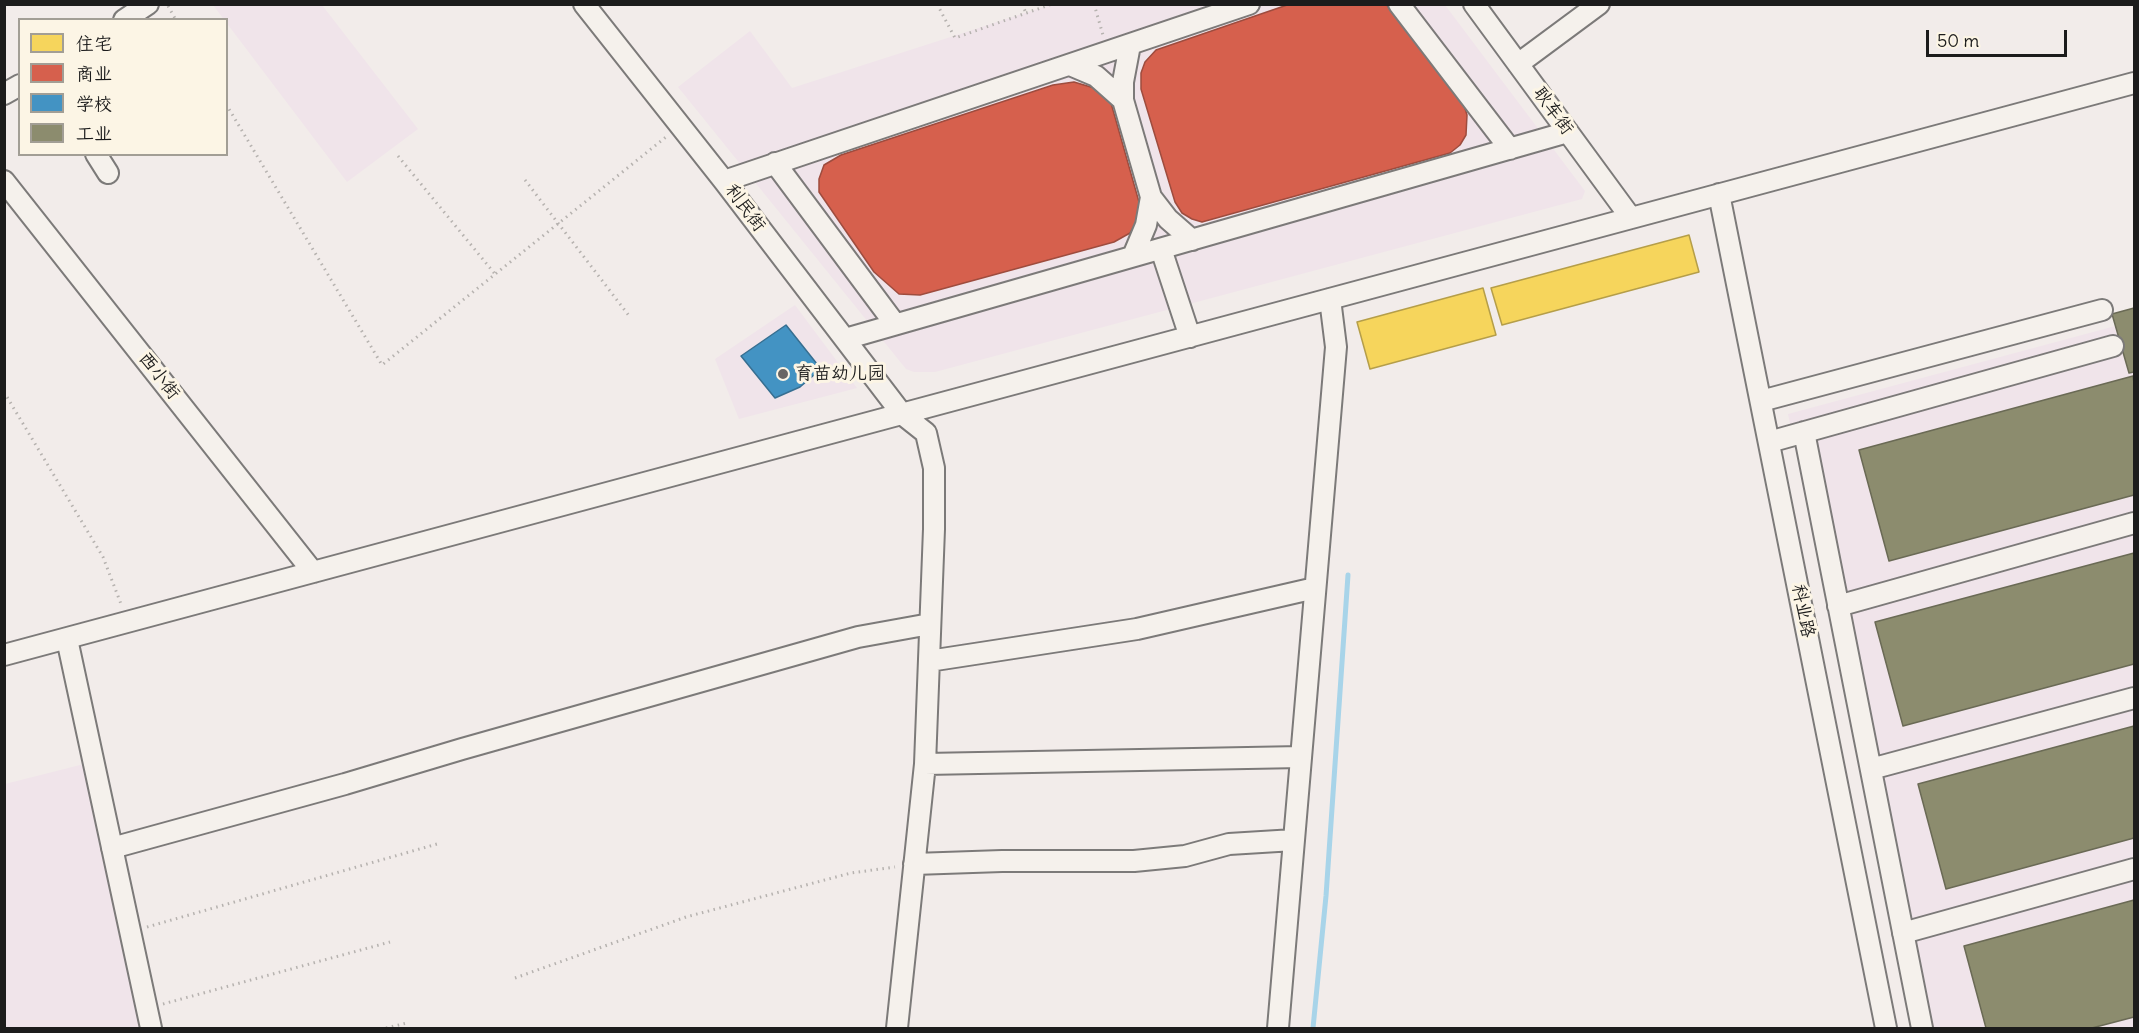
<!DOCTYPE html>
<html>
<head>
<meta charset="utf-8">
<style>
  body { margin:0 }
  #map { position:relative; width:2139px; height:1033px; overflow:hidden; background:#f2ecea; font-family:Delius,"LXGW WenKai TC",sans-serif }
  canvas { display:block }
  .frame { position:absolute; inset:0; border:6px solid #1c1c1c; pointer-events:none }
  .legend { position:absolute; left:18px; top:18px; width:210px; height:138px; box-sizing:border-box; background:#fcf5e5; border:2px solid #a29e95; margin:0; padding:8px 10px; list-style:none; font-size:18px; color:#1c1c1c }
  .legend li { display:flex; align-items:center; gap:12px; height:30px }
  .legend b { width:30px; border:2px solid #a29e95 }
  .scale { position:absolute; left:1926px; top:30px; width:141px; height:27px; box-sizing:border-box; border:3px solid #1c1c1c; border-top:0; padding-left:8px; font-size:18px; line-height:21px; white-space:nowrap; color:#1c1c1c; -webkit-text-stroke:4px #fcf5e5; paint-order:stroke }
</style>
</head>
<body>
<div id="map">
<canvas width="2139" height="1033"></canvas>
<div class="frame"></div>
<ul class="legend">
<li><b style="height:16px;background:#f6d55c"></b>住宅</li>
<li><b style="height:16px;background:#d6604d"></b>商业</li>
<li><b style="height:16px;background:#4393c3"></b>学校</li>
<li><b style="height:16px;background:#8c8c6e"></b>工业</li>
</ul>
<div class="scale">50 m</div>
</div>
<script>
const c = document.querySelector('canvas').getContext('2d');
c.lineJoin = 'round';
function paint(path, color) {
  c.fillStyle = color;
  c.fill(path, 'evenodd');
}
function stroke(path, color, width, dash) {
  c.strokeStyle = color;
  c.lineWidth = width;
  c.lineCap = dash ? 'butt' : 'round';
  c.setLineDash(dash || []);
  c.stroke(path);
}
function label(font, color, halo, rows, align = 'center') {
  c.font = font + ' Delius,"LXGW WenKai TC",sans-serif';
  c.lineWidth = 6;
  c.setLineDash([]);
  c.textBaseline = 'middle';
  c.strokeStyle = halo;
  c.fillStyle = color;
  for (const [text, x, y, turn = 0] of rows) {
    c.save();
    c.translate(x, y);
    c.rotate((+turn || 0) * Math.PI / 180);
    c.textAlign = isNaN(turn) ? turn : align;
    if (halo) c.strokeText(text, 0, 0);
    c.fillText(text, 0, 0);
    c.restore();
  }
}
const built = new Path2D(`
  M213,5H322L418,129L347,182Z
  M1050,5H1445L1585,191L1582,199L935,372H914L906,369L678,87L750,31L792,88Z
  M795,305L857,388L739,419L715,359Z
  M2134,321V1028H1915L1788,414Z
  M88,763L146,1028H5V784Z`);
const homes = new Path2D(`
  M1689,235L1699,272L1502,325L1491,288Z
  M1483,288L1496,335L1370,369L1357,322Z`);
const shops = new Path2D(`
  M1290,4H1386L1464,105L1467,115L1466,135L1460,145L1450,153L1202,222L1192,219L1182,213L1175,202L1141,89V73L1145,62L1156,50Z
  M1074,82L1094,88L1111,103L1139,202L1138,220L1130,233L1114,242L920,295L899,294L874,272L819,192V179L824,165L841,155L1053,85Z`);
const schools = new Path2D(`
  M786,325L821,369L800,387L775,398L741,356Z`);
const industry = new Path2D(`
  M2134,308V372L2129,373L2112,314Z
  M2133,376L2134,383V495L1889,561L1859,450Z
  M2134,553V664L1903,726L1875,622Z
  M2134,726V838L1946,889L1918,784Z
  M2134,900V1017L2092,1028H1986L1964,946Z`);
const stream = new Path2D(`
  M1313,1028L1326,896L1348,575`);
const path = new Path2D(`
  M937,4L955,38L1052,4
  M1022,4L1026,13
  M1094,4L1103,35
  M168,6L176,20
  M226,104L382,365L666,137
  M398,156L495,274
  M525,180L630,317
  M4,392L103,557L121,604
  M147,927L437,844
  M515,978L686,917L851,873L895,867
  M163,1004L390,942
  M386,1028L407,1023`);
const minor = new Path2D(`
  M584,4L724,181L902,414L926,433L934,468V529L925,764L897,1028
  M1399,4L1510,149
  M1474,4L1631,218
  M124,20L148,4
  M1130,45L1123,82V100L1151,197L1168,219L1192,240
  M1518,64L1599,4
  M1070,65L1096,76L1123,100
  M4,94L20,85
  M96,154L108,173
  M775,163L895,324
  M4,181L313,572
  M724,181L1249,4
  M1719,194L1886,1028
  M1161,249L1190,337
  M1133,256L1146,225L1151,197
  M845,339L1568,132
  M1761,401L2102,310
  M1804,432L1922,1028
  M1769,442L2113,346
  M1838,606L2134,523
  M67,639L151,1028
  M4,655L2134,83
  M929,661L1137,629L1315,588
  M925,764L1301,757
  M1871,769L2134,698
  M112,848L345,784L462,749L858,637L930,624
  M914,864L1002,861H1134L1185,856L1229,844L1294,840
  M1903,933L2134,869
  M1278,1028L1336,347L1330,299`);
const markers = [
  [783,374,6,"#676564"]
];
const streetNames = [
  ["耿车街",1553,111,54],
  ["利民街",745,208,53],
  ["西小街",159,376,52],
  ["科业路",1803,611,79]
];
const poiNames = [
  ["育苗幼儿园",795,374]
];
paint(built, '#f0e4ea');
paint(homes, '#f6d55c');
stroke(homes, '#b59e49', 1.5);
paint(shops, '#d6604d');
stroke(shops, '#9e4c3e', 1.5);
paint(schools, '#4393c3');
stroke(schools, '#376f91', 1.5);
paint(industry, '#8c8c6e');
stroke(industry, '#6a6a55', 1.5);
stroke(stream, '#a8d4e9', 5);
stroke(minor, '#7c7a79', 24);
stroke(path, '#b6b2af', 3, [1.5, 4.5]);
stroke(minor, '#f5f1ec', 20);
for (const [x, y, r, color] of markers) {
  const dot = new Path2D();
  dot.arc(x, y, r, 0, 2 * Math.PI);
  c.fillStyle = color;
  c.fill(dot);
  stroke(dot, '#fcf5e5', 2);
}
label('18px', '#1c1c1c', '#fcf5e5', streetNames);
label('18px', '#1c1c1c', '#fcf5e5', poiNames, 'left');
</script>
</body>
</html>
